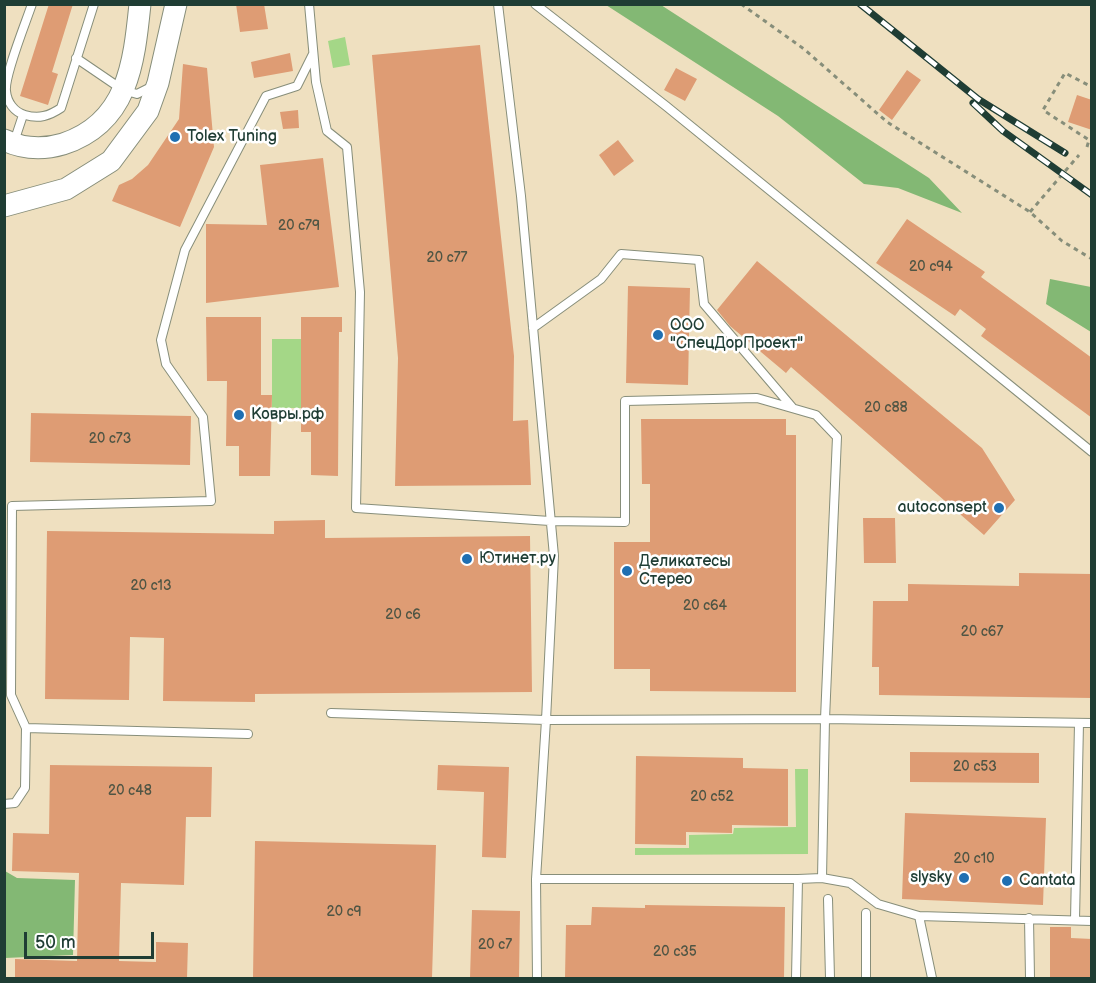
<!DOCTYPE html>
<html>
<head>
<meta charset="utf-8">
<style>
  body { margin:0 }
  #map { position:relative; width:1096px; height:983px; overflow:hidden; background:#efe0c0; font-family:"Balsamiq Sans",sans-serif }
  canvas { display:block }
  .frame { position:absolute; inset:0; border:6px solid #1f3d34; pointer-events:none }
  .scale { position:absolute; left:24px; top:932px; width:130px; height:27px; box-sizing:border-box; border:3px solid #1f3d34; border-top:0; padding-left:8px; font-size:18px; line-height:21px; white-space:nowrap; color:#1f3d34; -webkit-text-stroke:4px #fff; paint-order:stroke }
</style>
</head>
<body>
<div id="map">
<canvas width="1096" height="983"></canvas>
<div class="frame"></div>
<div class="scale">50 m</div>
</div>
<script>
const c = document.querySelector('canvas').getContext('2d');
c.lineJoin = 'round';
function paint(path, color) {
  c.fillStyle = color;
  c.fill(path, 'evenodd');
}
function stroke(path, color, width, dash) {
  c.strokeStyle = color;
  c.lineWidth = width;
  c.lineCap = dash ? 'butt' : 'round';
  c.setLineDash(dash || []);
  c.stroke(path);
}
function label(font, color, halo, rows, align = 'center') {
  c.font = font + ' "Balsamiq Sans",sans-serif';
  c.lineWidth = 5;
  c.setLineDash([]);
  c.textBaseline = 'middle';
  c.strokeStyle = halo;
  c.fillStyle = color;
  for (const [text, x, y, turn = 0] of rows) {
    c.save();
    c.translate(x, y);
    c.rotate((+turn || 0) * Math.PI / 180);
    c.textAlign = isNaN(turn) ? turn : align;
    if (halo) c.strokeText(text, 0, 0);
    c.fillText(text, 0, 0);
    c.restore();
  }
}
const green = new Path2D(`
  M345,37L350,65L333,68L328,41Z
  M272,339H301V408H272Z
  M795,769H808V854L635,855V848H689V835L733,834L734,828L796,827Z`);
const forest = new Path2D(`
  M606,5H661L929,178L962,213L898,188L864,184L778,116Z
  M1050,279L1091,287V332L1046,304Z
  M5,871L17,878L75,880L73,955L5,958Z`);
const building = new Path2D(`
  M49,4H73L52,72L58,74L48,105L20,96Z
  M236,4H264L268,29L240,32Z
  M480,45L514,356L513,421L528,420L531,485L395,486L398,358L372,55Z
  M290,53L293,71L254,78L251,62Z
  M183,64L207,68L214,147L180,227L112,201L119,185L132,179L148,165L179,119Z
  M676,68L697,79L685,101L664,90Z
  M907,70L921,80L892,120L879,110Z
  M1077,95L1092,100V130L1068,122Z
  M298,110L299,128L283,129L280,112Z
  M618,140L634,161L614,176L599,155Z
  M323,158L339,287L206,303V224L267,225L260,165Z
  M907,219L985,272L981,277L1092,358V418L981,336L986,329L960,309L955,316L876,263Z
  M757,261L982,448L1015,500L984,535L791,367L786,373L730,326L717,310Z
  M628,286L690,288L688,385L626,383Z
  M206,317H261V395H272L270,476H239V446H226L227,381H207Z
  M301,317H342V332H339L338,476L311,475V432H301Z
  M31,413L191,416L190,465L30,462Z
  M641,419H786V435H796V692L650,691V669H614V542H650V484H642Z
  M863,518H895L896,563H864Z
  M325,520V538L530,536L532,692L255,694V702L163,701L164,638L130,637L129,700L45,699L47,531L274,534V521Z
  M1019,573L1092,574V698L879,695V667H872L873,601H908V584L1019,586Z
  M910,752L1039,753V783L910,782Z
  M636,756L743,758V768L788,769V826L732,825V833L686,832V845L635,844Z
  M50,765L212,767L211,817H186L184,885L121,883L119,961L156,962V942L188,943L187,978H15V959L77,961L79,873L12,871L13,833L49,834Z
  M438,765L509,767L506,858L482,857L484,792L437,790Z
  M905,813L1046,818L1043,905L902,899Z
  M255,841L436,845L432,978H253Z
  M645,905L785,907L784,978H565L566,925H591L592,907L645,908Z
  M472,910L520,911L519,978H470Z
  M1050,927H1071V938L1092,939V978H1050Z`);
const path = new Path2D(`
  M741,4L804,49L887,122L1030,212L1062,241L1092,259
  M1087,147L1089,140L1043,110L1065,73L1092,87
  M1030,212L1079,155`);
const lane = new Path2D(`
  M32,4C26,22 4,76 6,91C7,102 14,112 25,115C39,119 49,116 61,108L94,4
  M309,4L316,82L327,131L347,147L360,292L356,508L550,521L625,522V401L757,398L816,415L837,437L825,719L822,878L798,879L796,978
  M498,4L521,196L554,556L546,720L825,719L1092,723
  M535,4L666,106L1092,452
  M76,58L123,90L137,94L153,86
  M14,142L23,115
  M533,328L601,279L621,254L699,260L704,304L792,407
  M331,713L546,720L536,879L537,978
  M26,728L11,695L12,506L211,501L203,417L166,364L161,340L185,250L266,96L297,86L313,54
  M4,804L15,803L25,788L26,728L248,734
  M822,878L850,883L878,904L919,916
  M536,879H798
  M828,899L830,978
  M866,913V978
  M1029,918L1030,978
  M1075,920L1079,723
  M932,978L919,916L1092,921`);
const secondary = new Path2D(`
  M4,140C23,149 43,150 63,144C128,123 134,63 140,4
  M4,206L66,189L111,161L148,111L158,83L176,4`);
const rail = new Path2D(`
  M860,4L978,99L1065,153
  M973,103L1003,131L1092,195`);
const markers = [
  [175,137,6,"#1f6fb2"],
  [658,335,6,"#1f6fb2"],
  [239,415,6,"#1f6fb2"],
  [999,508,6,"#1f6fb2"],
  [467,559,6,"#1f6fb2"],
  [627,571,6,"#1f6fb2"],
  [964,878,6,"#1f6fb2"],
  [1007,881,6,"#1f6fb2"]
];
const numberNames = [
  ["20 с79",299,226],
  ["20 с77",447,258],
  ["20 с94",931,267],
  ["20 с88",886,408],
  ["20 с73",110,439],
  ["20 с13",151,586],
  ["20 с64",705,606],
  ["20 с6",403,615],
  ["20 с67",982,632],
  ["20 с53",975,767],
  ["20 с48",130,791],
  ["20 с52",712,797],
  ["20 с10",974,859],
  ["20 с9",344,912],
  ["20 с7",495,945],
  ["20 с35",675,952]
];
const poiNames = [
  ["Tolex Tuning",187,137],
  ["ООО",670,326],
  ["\"СпецДорПроект\"",670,344],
  ["Ковры.рф",251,415],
  ["autoconsept",987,508,"right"],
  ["Ютинет.ру",479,559],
  ["Деликатесы",639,562],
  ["Стерео",639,580],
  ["slysky",952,878,"right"],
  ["Cantata",1019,881]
];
paint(green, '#a4d787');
paint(forest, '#83b874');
paint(building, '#de9c74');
stroke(lane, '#878e7a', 10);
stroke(secondary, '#878e7a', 23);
stroke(path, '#878e7a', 3, [4.5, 4.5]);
stroke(lane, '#fff', 8);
stroke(secondary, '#fff', 21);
stroke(rail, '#1f3d34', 7);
stroke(rail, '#fff', 4.5, [14]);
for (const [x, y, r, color] of markers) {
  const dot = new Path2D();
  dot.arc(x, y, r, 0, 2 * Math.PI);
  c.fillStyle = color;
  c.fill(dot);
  stroke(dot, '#fff', 2);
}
label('14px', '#4f5544', null, numberNames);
label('16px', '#1f3d34', '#fff', poiNames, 'left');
</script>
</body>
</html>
